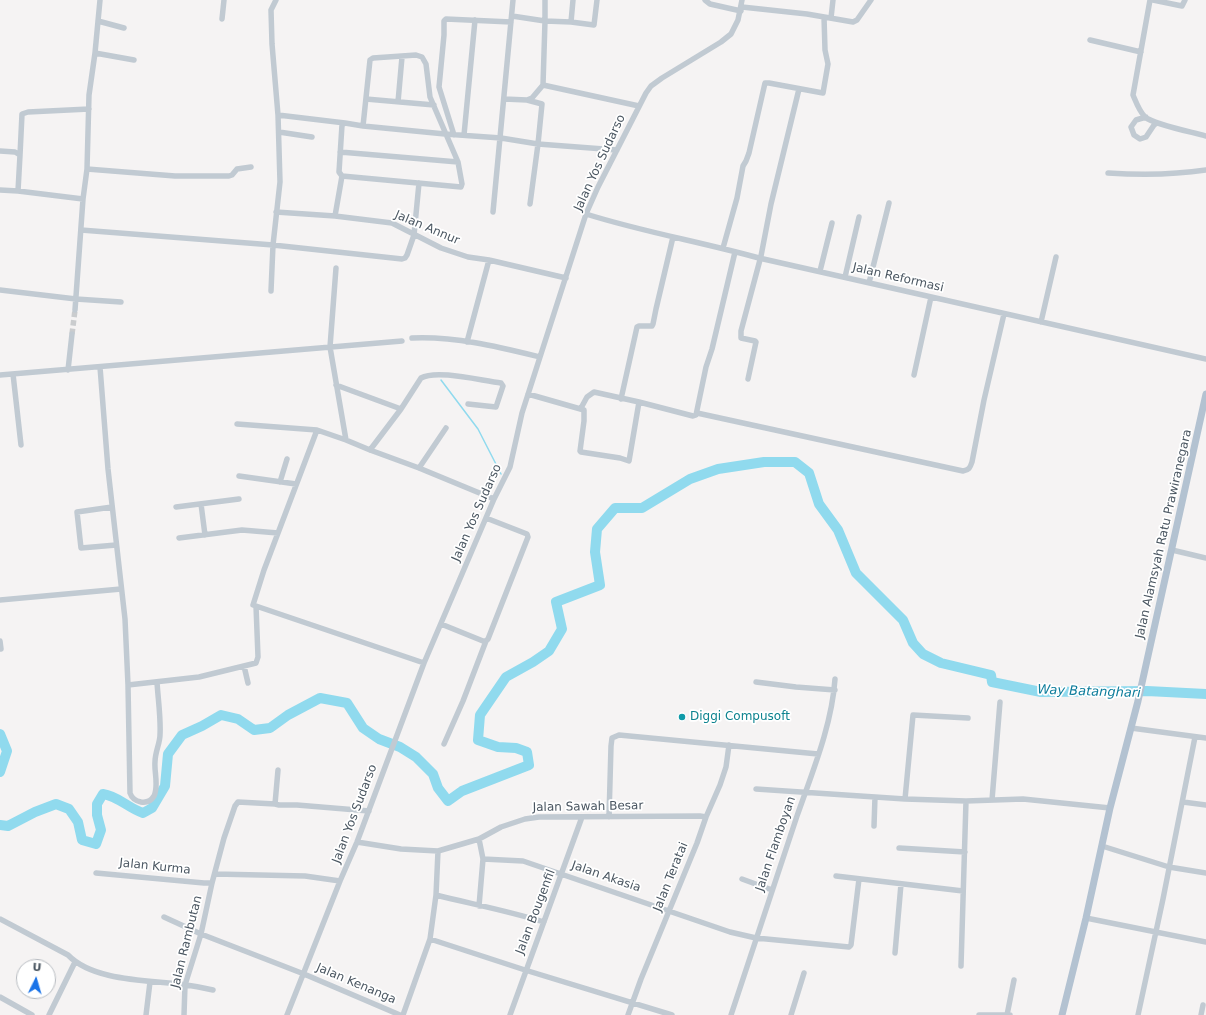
<!DOCTYPE html>
<html>
<head>
<meta charset="utf-8">
<style>
  body { margin:0 }
  #map { position:relative; width:1206px; height:1015px; overflow:hidden; background:#f5f3f3; font-family:"DejaVu Sans",sans-serif }
  canvas { display:block }
  .north { position:absolute; left:16px; top:959px; width:40px; height:40px; box-sizing:border-box; background:#fff; border:1px solid #b7bbc0; border-radius:50%; rotate:5deg; font-size:11px; font-weight:700; line-height:16px; text-align:center; color:#4a5661 }
  .north::after { content:''; display:block; margin:auto; width:14px; height:18px; background:#1a73e8; clip-path:polygon(50% 0,100% 100%,50% 72%,0 100%) }
</style>
</head>
<body>
<div id="map">
<canvas width="1206" height="1015"></canvas>
<div class="north">U</div>
</div>
<script>
const c = document.querySelector('canvas').getContext('2d');
c.lineJoin = 'round';
function stroke(path, color, width, dash) {
  c.strokeStyle = color;
  c.lineWidth = width;
  c.lineCap = dash ? 'butt' : 'round';
  c.setLineDash(dash || []);
  c.stroke(path);
}
function label(font, color, halo, rows, align = 'center') {
  c.font = font + ' "DejaVu Sans",sans-serif';
  c.lineWidth = 3.5;
  c.setLineDash([]);
  c.textBaseline = 'middle';
  c.strokeStyle = halo;
  c.fillStyle = color;
  for (const [text, x, y, turn = 0] of rows) {
    c.save();
    c.translate(x, y);
    c.rotate((+turn || 0) * Math.PI / 180);
    c.textAlign = isNaN(turn) ? turn : align;
    if (halo) c.strokeText(text, 0, 0);
    c.fillText(text, 0, 0);
    c.restore();
  }
}
const stream = new Path2D(`
  M441,380L478,429L501,474`);
const river = new Path2D(`
  M0,734L7,751L0,772
  M0,825L8,826L35,812L56,804L69,809L78,822L82,840L96,844L101,830L97,815V804L103,794C118,796 128,808 143,813L152,808L165,786L168,754L182,735L202,726L221,715L238,719L254,730L270,728L288,715L320,698L347,703L363,728L379,739L400,747L416,757L433,774L438,788L448,801L462,791L529,765L527,752L516,748L498,747L478,740L480,715L506,677L533,662L549,651L562,629L556,602L600,585L595,552L597,529L615,508H642L690,479L718,469L764,462H795L809,473L819,504L838,530L856,573L903,620L913,643L923,654L941,663L991,675L992,682L1041,692L1147,691L1206,694`);
const minorTunnel = new Path2D(`
  M72,334L75,310`);
const minor = new Path2D(`
  M705,0L710,4L741,11
  M1150,0L1133,95C1136,102 1139,111 1145,117C1155,125 1192,132 1206,136
  M1153,0L1182,6L1185,0
  M742,7L807,14L853,22L857,20L871,0
  M512,16L545,21V0
  M831,18L833,0
  M222,19L224,0
  M98,21L124,28
  M571,22L573,0
  M1090,40L1141,52
  M95,53L134,60
  M543,85L639,106
  M366,99L434,105
  M504,99L527,100L532,98L543,85L545,21L571,22L594,25L597,0
  M527,100L542,104L538,144L530,204
  M398,102L402,57
  M278,115L345,123
  M1146,117L1136,120L1131,127L1134,135L1140,139L1146,137L1154,125L1157,123
  M363,126L370,60L373,58L416,55L422,57L426,64L430,97L458,162L462,184L461,187L342,176L339,172L342,125L345,123L363,126L445,134L501,138L538,144L617,150
  M279,132L312,137
  M454,135L439,87L444,35V21L446,19L511,22
  M464,135L475,20
  M0,151L15,152L20,155L18,191
  M340,152L458,162
  M20,155L22,114L28,112L89,109
  M87,169L175,176H229L232,175L237,169L251,167
  M1108,173C1141,175 1173,175 1206,170
  M0,190L18,191L83,199
  M276,212L335,216L392,223L441,248L468,257L489,260L566,278
  M493,212L513,0
  M586,214C643,232 702,242 759,258L1206,359
  M335,216L342,176
  M81,230L273,245L402,259L405,258L407,255L414,235L419,183
  M723,248L737,198L743,166L746,161L749,153L765,83H769L823,93L828,64L825,50L824,17
  M336,268L330,347L346,440L370,450L419,468L494,499
  M820,271L832,223
  M845,277L859,217
  M869,283L889,203
  M0,290L76,299L121,302
  M271,291L273,245L280,182L278,115L272,44L271,10L276,0
  M75,310L83,199L87,169L89,95L95,53L100,0
  M1041,322L1056,257
  M412,338C455,336 499,347 540,357
  M467,342L489,260
  M100,367L108,469L125,619L128,685L130,793C132,799 136,801 141,802C147,803 151,801 154,796C159,786 154,772 155,762C155,752 160,743 160,735C161,718 158,699 157,682
  M68,370L72,334
  M13,374L21,445
  M0,375L402,341
  M914,375L931,297
  M748,379L756,342L755,341L741,338V331L761,256L771,204L799,89
  M336,385L401,409L370,450
  M528,394L584,410V421L580,451L581,452L620,458L629,461L639,402
  M621,399L637,327L639,326H652L653,324L656,309L673,237
  M581,408L587,397L594,392L639,402L693,416L696,415L706,367L712,349L735,252
  M401,409L421,378C437,369 482,381 501,383L503,386L496,407L468,404
  M697,413L963,471C969,470 970,468 972,462L984,400L1004,314
  M237,424L317,430L346,440
  M317,430L264,570L253,605L424,663
  M419,468L446,428
  M239,476L296,484
  M280,482L287,459
  M201,504L205,535
  M112,507L77,512L81,548L116,545
  M176,507L239,499
  M179,538L242,530L278,533
  M1172,550L1206,558
  M0,600L121,589
  M441,624L483,641H486L488,639L528,537L527,534L486,518
  M0,641L1,649
  M244,666L248,683
  M756,682L796,687L835,690
  M128,685L199,677L256,663L258,657L256,606
  M1131,728L1206,738
  M444,744L463,701L486,641
  M278,770L275,804L279,805H297L369,811
  M756,789L905,799L966,801L1023,799L1110,808
  M905,799L913,715L968,718
  M992,800L1000,702
  M1183,802L1206,805
  M609,817L611,746L612,738L619,735L818,754
  M874,826L875,797
  M479,839L483,859L523,861L730,932L756,938L849,947L851,945L859,879
  M357,842L401,849L438,851L479,839L501,827L525,819L539,817L700,816L706,817
  M1102,846L1169,867L1206,873
  M899,848L965,852
  M96,873L204,883H212
  M215,874L305,876L340,881
  M836,876L963,891
  M742,879L772,890
  M436,895C472,904 509,911 544,922
  M479,906L483,859
  M164,917L201,934L304,974L400,1015
  M1086,918L1206,942
  M0,919L68,955C94,982 151,980 186,985C195,986 204,988 213,990
  M430,939L525,970L672,1015
  M895,953L901,884
  M961,966L966,801
  M0,997L32,1015
  M49,1015L75,962
  M146,1015L150,982
  M184,1015L185,985L201,934L212,883L224,838L235,806L238,802L275,804
  M287,1015L340,881L357,842L424,663L494,499L510,467L522,413L586,214L598,187L646,93L651,86L662,78L721,42L731,34L738,20L742,0
  M403,1015L430,939L436,895L438,851
  M510,1015L582,817
  M628,1015L641,979L697,843L706,817L720,785L726,767L729,745
  M731,1015C753,949 775,883 797,816C812,773 832,725 835,679
  M791,1015L804,973
  M979,1015H1010
  M1007,1015L1014,980
  M1138,1015L1163,899L1195,737
  M1201,1015L1203,1005`);
const major = new Path2D(`
  M1062,1015L1086,918L1110,808L1138,701L1206,394`);
const markers = [
  [682,717,4,"#0f9aa8"]
];
const streetNames = [
  ["Jalan Yos Sudarso",600,163,-65],
  ["Jalan Annur",427,228,23],
  ["Jalan Reformasi",898,278,13],
  ["Jalan Yos Sudarso",477,513,-66],
  ["Jalan Alamsyah Ratu Prawiranegara",1164,534,-77],
  ["Jalan Sawah Besar",588,807,-1],
  ["Jalan Yos Sudarso",355,814,-69],
  ["Jalan Flamboyan",776,844,-71],
  ["Jalan Kurma",155,867,6],
  ["Jalan Akasia",606,877,19],
  ["Jalan Teratai",671,877,-68],
  ["Jalan Bougenfil",536,912,-69],
  ["Jalan Rambutan",187,942,-76],
  ["Jalan Kenanga",356,984,23]
];
const cultureNames = [
  ["Diggi Compusoft",690,717]
];
const waterNames = [
  ["Way Batanghari",1089,692,2]
];
stroke(stream, '#90daee', 1.5);
stroke(river, '#90daee', 10);
stroke(minorTunnel, '#caccce', 5.5, [5.5, 3]);
stroke(minor, '#c1cad2', 5.5);
stroke(major, '#b3c2d1', 7);
for (const [x, y, r, color] of markers) {
  const dot = new Path2D();
  dot.arc(x, y, r, 0, 2 * Math.PI);
  c.fillStyle = color;
  c.fill(dot);
  stroke(dot, '#fff', 1.5);
}
label('12px', '#4a5661', '#fff', streetNames);
label('12px', '#0d838f', '#fff', cultureNames, 'left');
label('italic 13px', '#0c7c9b', '#fff', waterNames);
</script>
</body>
</html>
